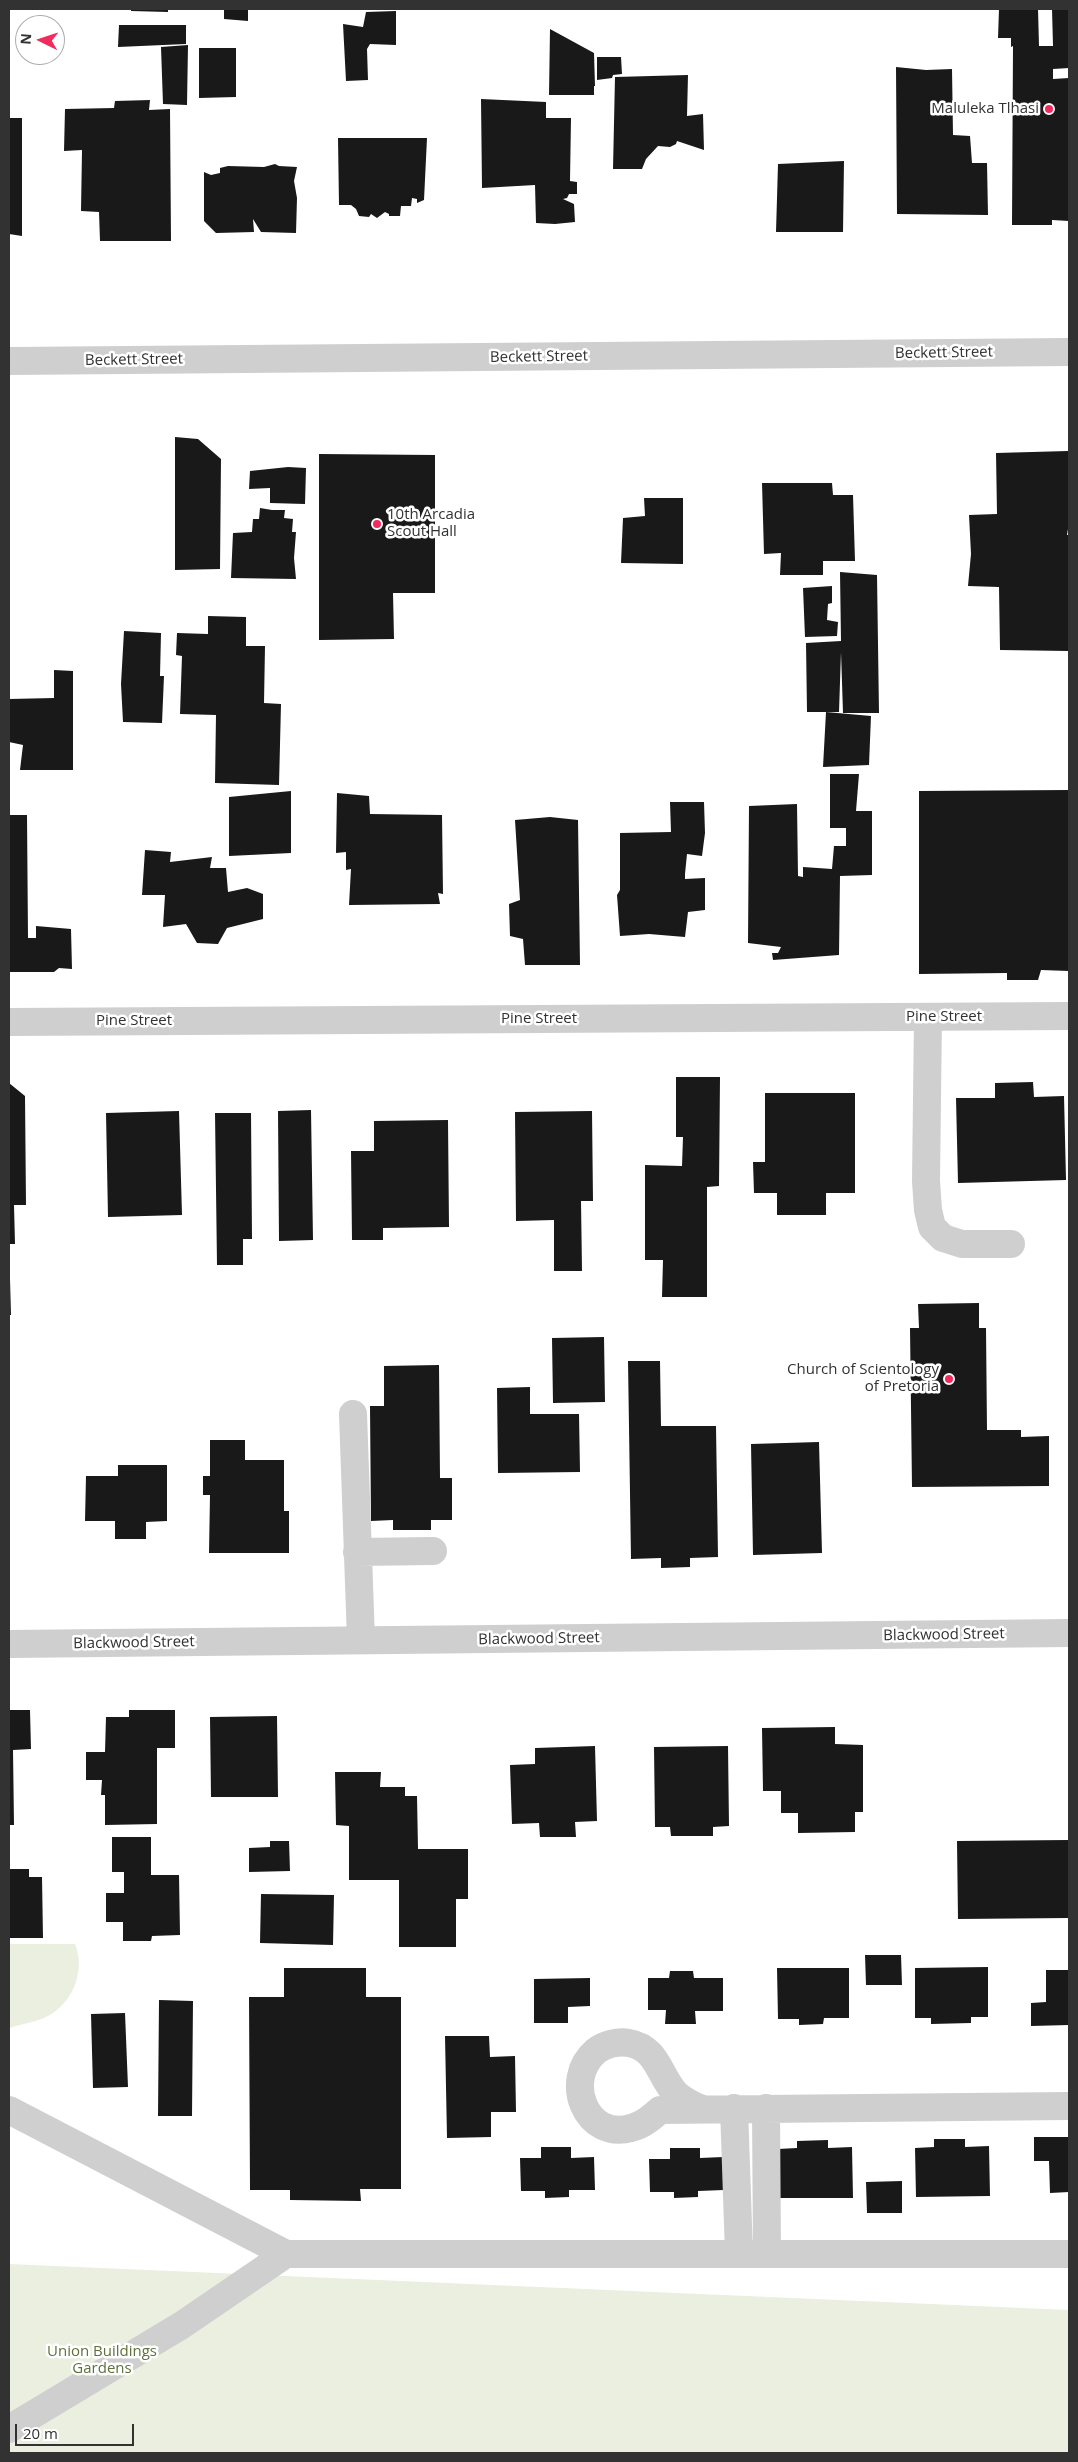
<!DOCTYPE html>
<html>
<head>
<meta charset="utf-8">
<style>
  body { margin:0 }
  #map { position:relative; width:1078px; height:2462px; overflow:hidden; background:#fff; font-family:"Open Sans",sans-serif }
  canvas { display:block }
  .frame { position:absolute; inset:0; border:10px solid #323232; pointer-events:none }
  .north { position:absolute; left:15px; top:15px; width:50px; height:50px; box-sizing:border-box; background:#fff; border:1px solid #adadad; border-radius:50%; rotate:274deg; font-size:14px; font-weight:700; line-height:20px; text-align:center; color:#323232 }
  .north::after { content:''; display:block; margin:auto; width:18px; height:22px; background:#f12b5c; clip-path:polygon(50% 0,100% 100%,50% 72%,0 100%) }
  .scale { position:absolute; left:15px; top:2424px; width:119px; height:22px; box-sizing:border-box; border:2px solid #323232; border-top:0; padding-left:6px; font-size:15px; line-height:18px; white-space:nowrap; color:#323232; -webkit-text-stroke:4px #fff; paint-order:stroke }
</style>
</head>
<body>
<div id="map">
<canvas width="1078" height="2462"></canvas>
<div class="frame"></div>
<div class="north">N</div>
<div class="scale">20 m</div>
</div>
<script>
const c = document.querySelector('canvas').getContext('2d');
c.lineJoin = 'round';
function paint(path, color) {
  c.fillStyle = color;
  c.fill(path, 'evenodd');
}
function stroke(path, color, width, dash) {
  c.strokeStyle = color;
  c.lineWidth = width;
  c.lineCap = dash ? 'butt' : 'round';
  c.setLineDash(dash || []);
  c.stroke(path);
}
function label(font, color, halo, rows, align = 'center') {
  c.font = font + ' "Open Sans",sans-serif';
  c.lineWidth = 5;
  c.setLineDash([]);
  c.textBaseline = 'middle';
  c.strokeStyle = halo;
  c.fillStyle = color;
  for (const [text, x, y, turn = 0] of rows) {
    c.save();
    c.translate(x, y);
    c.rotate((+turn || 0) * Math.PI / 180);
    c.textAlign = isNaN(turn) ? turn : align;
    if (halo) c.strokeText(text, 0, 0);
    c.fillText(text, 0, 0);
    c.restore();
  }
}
const green = new Path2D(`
  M9,1944H75C85,1968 75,1998 53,2013C42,2021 22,2024 9,2028Z
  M9,2264L1069,2310V2453H9Z`);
const building = new Path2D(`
  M131,9H168V12L131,11Z
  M224,9H248V21L224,19Z
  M999,9H1038L1039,46H1053L1052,9H1069V68L1053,69V79L1069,78V221L1052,220V225H1012L1013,46L1011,47V38H998Z
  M396,11V45L370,44L367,49L368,80L346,81L343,24L363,27L366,12Z
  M119,25H186V44L118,47Z
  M550,29L594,53L595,86H594V95H549Z
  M188,45L187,105L163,104L161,47Z
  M199,48H236V97L199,98Z
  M597,57H621L622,74L613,75L612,78L597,80Z
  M896,67L926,70L952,69L953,135L970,136L972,163H987L988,215L897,214Z
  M688,75L687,116L703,114L704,150L677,141L676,144L670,147L658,146L646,159L642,169H613L615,77Z
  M481,99L546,102V118H571L570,181L577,182V194H569L567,198L563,199L574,204L575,222L555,224L536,223L535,185L482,188Z
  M150,100L149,110L170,109L171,241H100L99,212L81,211L82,150L64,151L65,109L114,108L115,101Z
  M9,118H22V236L9,234Z
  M338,138H427L424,200L417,203V199L412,198L411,206H401L400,216H389V214L385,212L377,218L371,214L369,217L359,216L356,209L351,205H339Z
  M844,161L843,232H776L778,164Z
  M275,164L279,166L297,167L294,181L297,198L296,233L261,232L253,219L254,232L216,233L204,221V172L211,175L220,173V168L228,166L264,167Z
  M175,437L198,439L221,459L220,569L175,570Z
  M1068,451L1069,523L1067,535H1069V649L1068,651L1000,650L999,587L968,586L971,554L969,515L997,514L996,453Z
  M319,454L435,455V593H393L394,639L319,640Z
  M288,467L306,468L305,504L270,503V488L249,489L250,471Z
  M762,483H832L833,495H853L855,561H823V575H780L781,553L764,554Z
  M644,498H683V564L621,563L623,518L645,516Z
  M260,508L272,510H285L284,518L293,519L292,532H296L294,558L296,579L231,578L233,533L252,532L253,519H259Z
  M840,572L877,575L879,713H843L841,652L839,712H807L806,643L841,641Z
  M832,586V603L828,604L827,620L838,622L837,636L805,637L803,588Z
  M208,616L246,617V646H265L264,703L281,704L279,785L215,783L216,715L180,714L182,656L176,655L177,633L208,634Z
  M124,631L161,633L160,676H164L162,723L123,722L121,684Z
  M54,670L73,671V770H20L23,745L9,742V699L54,698Z
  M826,712L871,716L869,765L823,767Z
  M830,774H859L856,811H872V875L840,876L839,955L773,960L772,953H778L781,947L748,943L749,806L797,804L798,876L803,877V867L832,869L834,846H846V828H830Z
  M1069,790V971L1041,970L1038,980H1007V973L919,974V791Z
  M291,791V853L229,856V797Z
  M337,793L369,796L370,814L442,815L443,894L438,893L440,904L349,905L351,869L346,870V852L336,853Z
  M670,802H704L705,833L702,856L687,854L685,874V879L705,878V910L688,912L685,937L649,934L620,936L617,895L620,890V833L671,832Z
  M9,815H27L28,938H36V926L71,929L72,969L59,968L54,972H9Z
  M550,817L578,820L580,965H525L523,939L510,936L509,904L520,900L515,820Z
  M145,850L171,852L170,862L212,857L210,868H226L228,892L247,888L263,894V919L227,928L218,944L197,943L186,924L163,927L165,895H142Z
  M676,1077H720L719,1186L707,1187V1297H662L663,1260H645V1165L682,1166L683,1137H676Z
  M1033,1082L1034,1097L1064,1096L1066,1180L958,1183L956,1098H995V1083Z
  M9,1083L25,1096L26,1205H14L15,1244H9Z
  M765,1093H855V1193H826V1215H777V1193H754L753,1162H765Z
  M311,1110L313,1240L279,1241L278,1111Z
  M179,1111L182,1215L108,1217L106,1113Z
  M592,1111L593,1201H581L582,1271H554V1220L516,1221L515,1112Z
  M215,1113H251L252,1239H243V1265H217Z
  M448,1120L449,1227L383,1228V1240H352L351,1151H374V1121Z
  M9,1279H10L11,1315H9Z
  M979,1303V1328H986L987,1430H1021V1437L1049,1436V1486L912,1487L910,1328H919L918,1304Z
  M604,1337L605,1402L553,1403L552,1338Z
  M628,1361H660L661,1426H716L718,1557L690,1558V1567L661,1568V1558L631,1559Z
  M439,1365L440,1478H452V1520H431V1530H393V1520L371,1521L370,1406H384V1366Z
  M530,1387V1414H579L580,1472L498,1473L497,1388Z
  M210,1440H245V1460H284V1511H289V1553H209L210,1495H203V1476H210Z
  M819,1442L822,1553L753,1555L751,1444Z
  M118,1465H167V1521L146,1522V1539H115V1521H85L86,1476H118Z
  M9,1710H30L31,1749L13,1750L14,1825H9Z
  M129,1710H175V1748H157V1824L105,1825V1795H101L102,1780H86V1752H105L106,1717H129Z
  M277,1716L278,1797H211L210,1717Z
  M835,1727V1744L863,1745V1812H855V1832L798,1833V1813H781V1791H763L762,1728Z
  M595,1746L597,1821L575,1822L576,1837H540L539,1823L512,1824L510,1765L535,1764V1748Z
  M728,1746L729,1826L713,1827V1836H671L670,1827H655L654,1747Z
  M335,1772H381L380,1787H405V1796H417L418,1849H468V1899H456V1947H399V1880H349V1826L336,1825Z
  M112,1837H151V1875H179L180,1935L152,1936L151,1941H123V1922H106V1893H124V1872H112Z
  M1069,1840V1918L958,1919L957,1841Z
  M270,1841H289L290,1871L249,1872V1848L270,1847Z
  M9,1869H29V1877H42L43,1938H9Z
  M261,1894L334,1895L333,1945L260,1943Z
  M865,1955H901L902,1985H866Z
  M988,1967V2017H971V2023L931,2024V2018H915V1968Z
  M284,1968H366V1997H401V2189H360L361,2201L290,2200V2190H250L249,1997H284Z
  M777,1968H849V2018H824L823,2024L799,2025V2019H778Z
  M1046,1970H1069V2025L1031,2026V2003L1046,2002Z
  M670,1971H693L694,1978H723V2011H695L696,2024H665L666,2010H648V1978H669Z
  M590,1978V2006L568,2007V2023H534V1979Z
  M159,2000L193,2001L192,2116H158Z
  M125,2013L128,2087L93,2088L91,2014Z
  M445,2036H489L490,2057L515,2056L516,2112H491V2137L447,2138Z
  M1034,2137H1069V2192L1050,2193L1049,2161H1034Z
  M934,2139H965V2147L989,2146L990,2196L916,2197L915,2148L934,2147Z
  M828,2140V2148L852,2147L853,2198H779L778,2149L797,2148V2141Z
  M541,2147H571V2158L594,2157L595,2190H569V2197L545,2198V2191H521L520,2158H541Z
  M670,2148H700V2158L723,2157L724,2190L698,2191V2197L674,2198V2192H650L649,2159H670Z
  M902,2181V2213H867L866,2182Z`);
const minor = new Path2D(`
  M9,361L1069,352
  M928,1017L926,1181L928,1210L932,1227L943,1238L962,1244H1011
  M9,1022L1069,1016
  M353,1414L361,1640
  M357,1552L433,1551
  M9,1644L1069,1633
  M734,2108L739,2254
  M766,2108L767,2254
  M702,2109C692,2105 684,2101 676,2094C659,2076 658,2048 629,2043C618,2041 605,2044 596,2051C562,2080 586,2141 631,2128C643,2125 651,2118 660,2110L1069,2106
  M9,2110L286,2254H1069
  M9,2429L182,2325L286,2254`);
const markers = [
  [1049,109,5,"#f12b5c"],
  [377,524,5,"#f12b5c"],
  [949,1379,5,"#f12b5c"]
];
const poiNames = [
  ["Maluleka Tlhasi",1039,109],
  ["10th Arcadia",387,515,"left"],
  ["Scout Hall",387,532,"left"],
  ["Church of Scientology",939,1370],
  ["of Pretoria",939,1387]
];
const streetNames = [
  ["Beckett Street",944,353,-1],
  ["Beckett Street",539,357,-1],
  ["Beckett Street",134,360,-1],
  ["Pine Street",944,1017],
  ["Pine Street",539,1019],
  ["Pine Street",134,1021],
  ["Blackwood Street",944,1635,-1],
  ["Blackwood Street",539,1639,-1],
  ["Blackwood Street",134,1643,-1]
];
const parkNames = [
  ["Union Buildings",102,2352],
  ["Gardens",102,2369]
];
paint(green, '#eaefdf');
paint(building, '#191919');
stroke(minor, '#cfcfcf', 28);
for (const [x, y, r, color] of markers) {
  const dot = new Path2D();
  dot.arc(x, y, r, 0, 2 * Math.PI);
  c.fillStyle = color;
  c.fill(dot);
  stroke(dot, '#fff', 2);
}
label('15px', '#323232', '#fff', poiNames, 'right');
label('15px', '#323232', '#fff', streetNames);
label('15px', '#5e713b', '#fff', parkNames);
</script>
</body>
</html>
